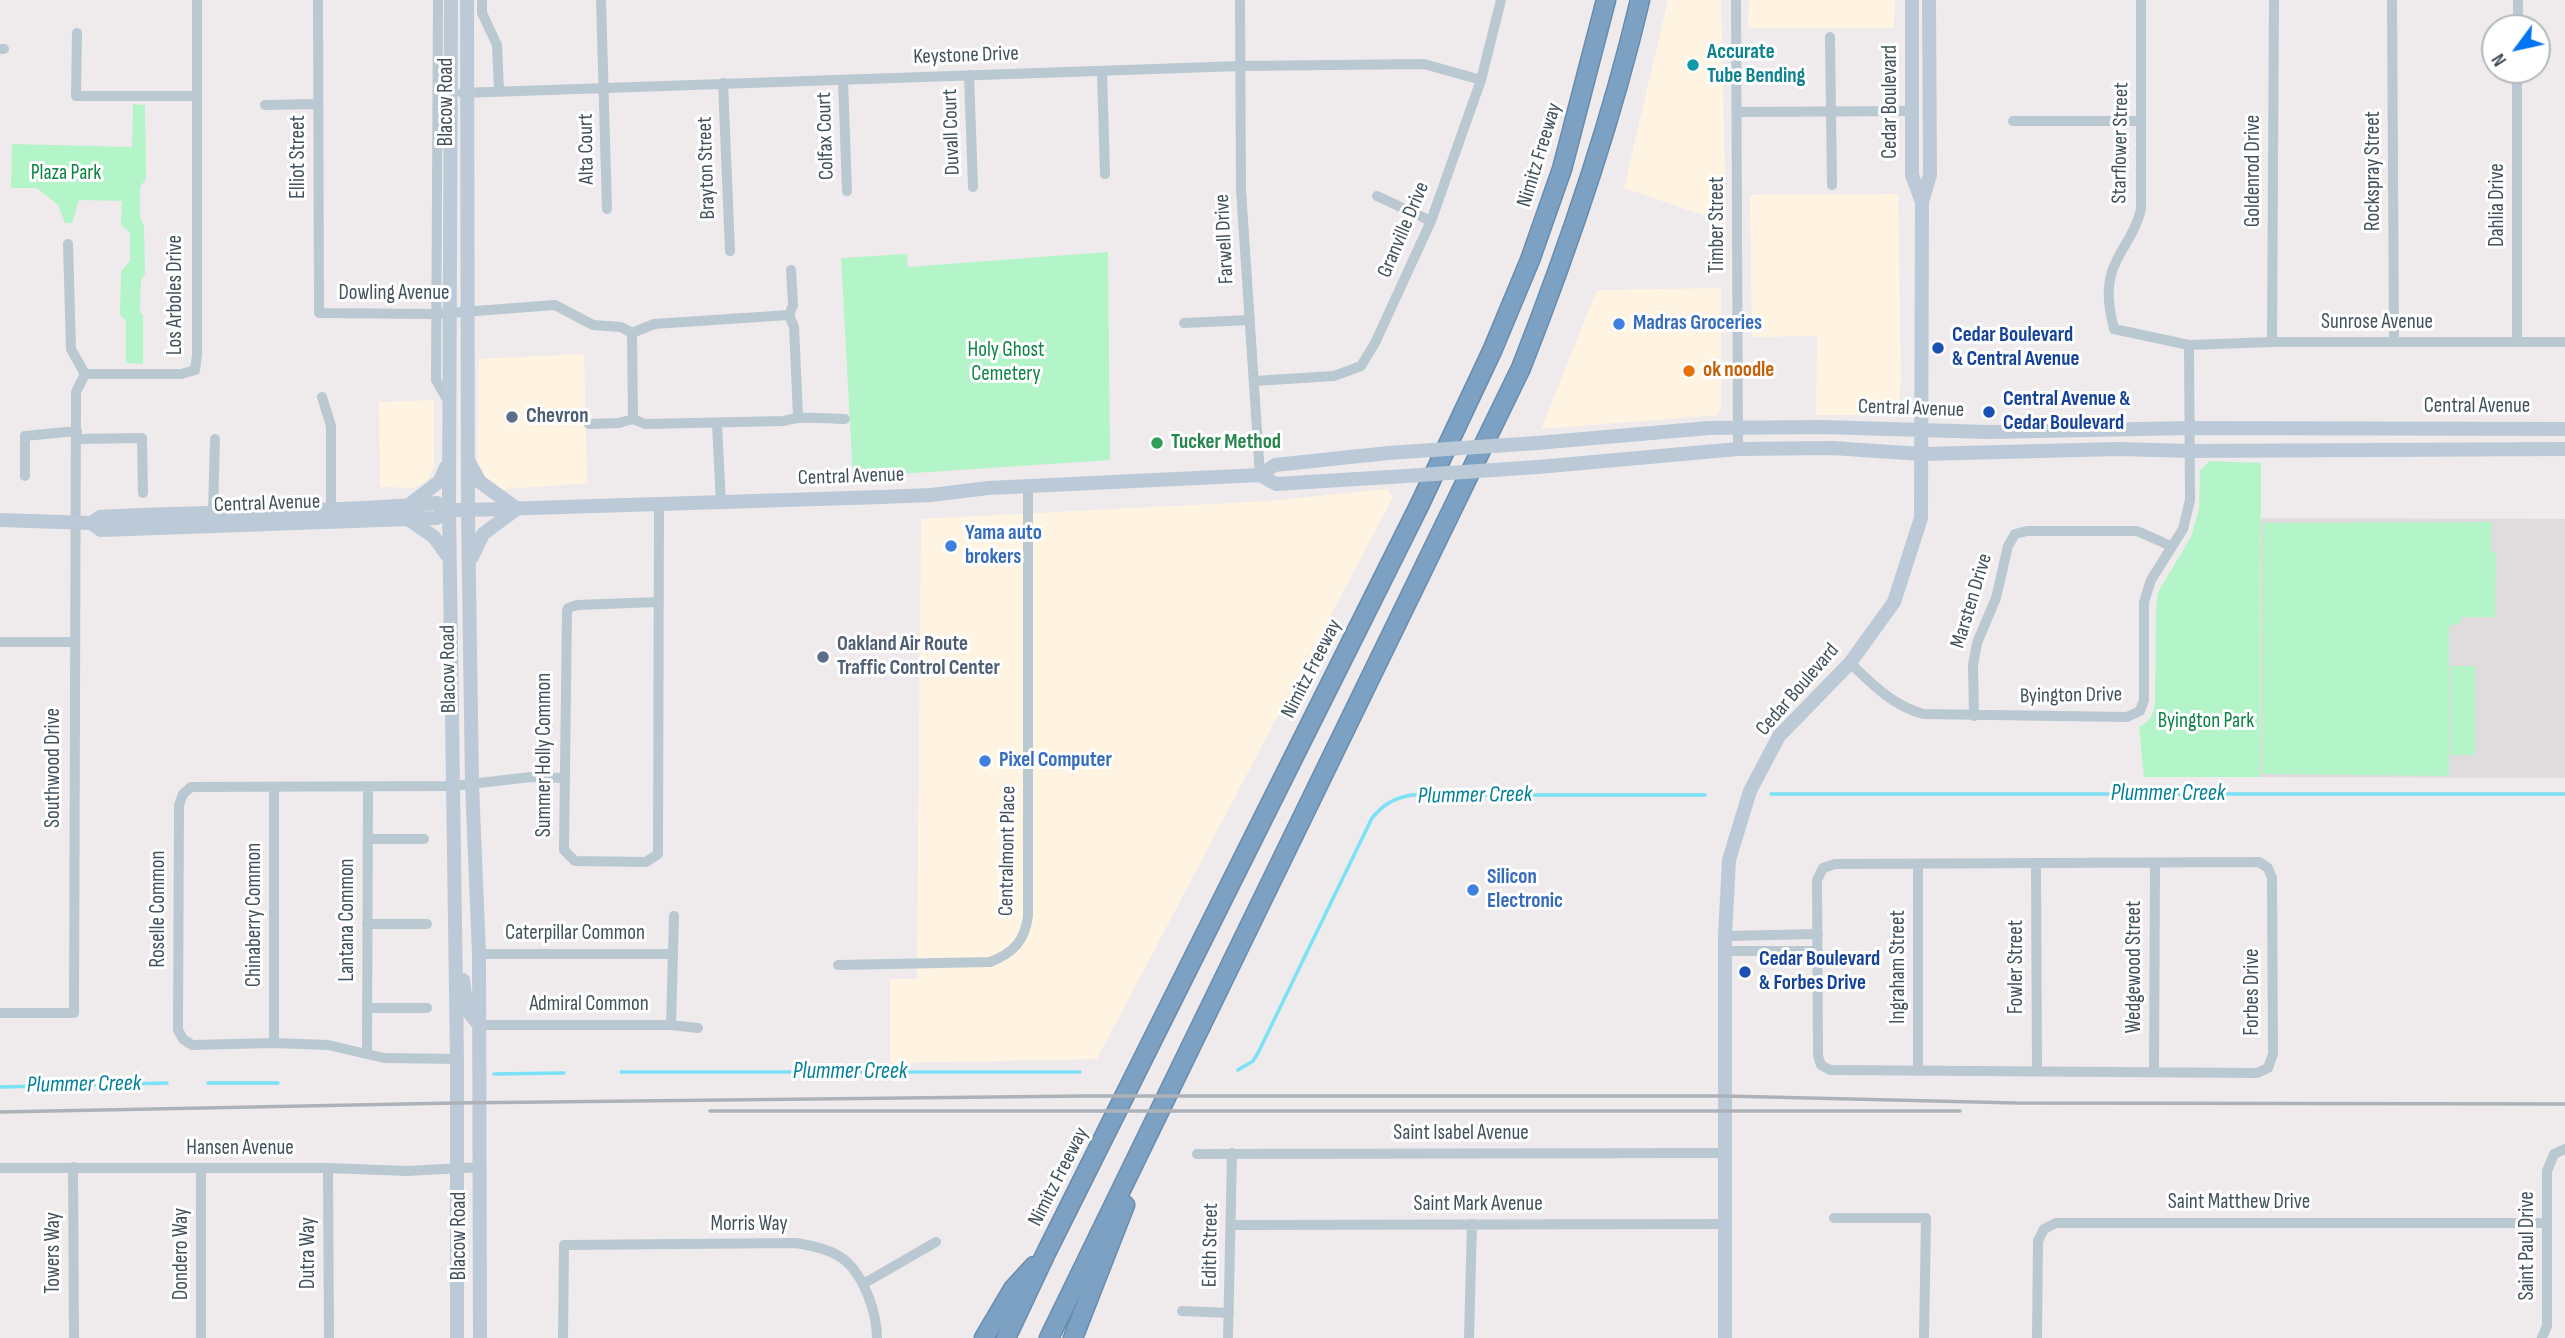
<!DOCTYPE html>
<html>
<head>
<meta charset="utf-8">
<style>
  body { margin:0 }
  #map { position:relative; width:2565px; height:1338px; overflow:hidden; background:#efebec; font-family:"Sofia Sans Condensed",sans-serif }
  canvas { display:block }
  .north { position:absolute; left:2481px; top:14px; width:70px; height:70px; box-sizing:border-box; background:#fff; border:2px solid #b3b9bd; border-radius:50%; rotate:237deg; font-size:19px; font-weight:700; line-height:28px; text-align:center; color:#42515b }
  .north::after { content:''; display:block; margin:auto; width:24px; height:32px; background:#0375f1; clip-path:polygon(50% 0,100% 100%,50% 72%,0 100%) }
</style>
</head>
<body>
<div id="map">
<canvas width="2565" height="1338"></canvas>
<div class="north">N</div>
</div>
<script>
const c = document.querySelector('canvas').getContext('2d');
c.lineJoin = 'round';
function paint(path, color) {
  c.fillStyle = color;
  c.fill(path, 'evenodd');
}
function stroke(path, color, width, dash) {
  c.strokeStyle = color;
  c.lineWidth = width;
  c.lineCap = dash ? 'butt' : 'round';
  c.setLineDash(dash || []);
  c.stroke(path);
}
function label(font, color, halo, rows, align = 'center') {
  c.font = font + ' "Sofia Sans Condensed",sans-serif';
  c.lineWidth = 6;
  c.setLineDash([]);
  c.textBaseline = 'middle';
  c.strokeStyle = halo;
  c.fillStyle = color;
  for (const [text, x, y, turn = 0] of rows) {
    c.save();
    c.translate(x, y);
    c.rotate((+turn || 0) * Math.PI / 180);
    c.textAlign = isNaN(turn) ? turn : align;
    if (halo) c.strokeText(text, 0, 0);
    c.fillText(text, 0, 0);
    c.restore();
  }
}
const commercial = new Path2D(`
  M1668,0H1721L1726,223L1624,188Z
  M1749,0H1895L1894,28H1748Z
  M1898,194L1901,383L1899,400L1891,411L1876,415H1816L1817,336L1752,337L1750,195Z
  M1721,288V407L1717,415L1541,429L1597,290Z
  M584,354L587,483L496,490L484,480L478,466L479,359Z
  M434,400V467L427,481L413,488L380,487L379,402Z
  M1387,489L1393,497L1097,1059L890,1063V979H917L921,519L1269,501Z`);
const education = new Path2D(`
  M2261,518L2565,519V778L2260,777Z`);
const green = new Path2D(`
  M133,104L145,105L146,179L140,187V218L144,225L145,274L141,280L140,312L143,315V364L126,363V321L120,315L121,271L130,261V233L121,225L122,201L79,200L72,223H65L58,205L37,188H11L12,144L132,147Z
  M1108,252L1110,460L853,477L841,258L907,254L908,267Z
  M2210,461L2261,463L2260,777H2144L2139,727C2151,721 2153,715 2155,703L2156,608L2158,592L2191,537L2199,509L2200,470Z
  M2492,522L2491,551L2496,552L2495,617H2461L2460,624L2449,625V776L2262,774L2263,523Z
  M2451,666H2475V755H2451Z`);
const stream = new Path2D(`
  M1771,794H2565
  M1238,1070L1253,1061L1258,1053L1372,818C1384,804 1394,798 1412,795H1705
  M621,1072H1080
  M494,1074L564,1073
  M208,1083H278
  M0,1087L167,1083`);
const street = new Path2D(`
  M318,0L319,313L436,314L555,305L593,325L621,327L632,333
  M438,0L436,380L448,401
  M482,0V13L497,45L499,91
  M601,0L607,209
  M1240,0L1241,190L1260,475
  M1736,0L1738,449
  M2141,0V209C2135,236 2117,252 2111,275C2106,293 2110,312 2114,329L2189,345L2272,342H2565
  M2392,0L2394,342
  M2518,28V0
  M77,33L76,96H196
  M1830,37L1832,185
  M0,49H4
  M1102,71L1105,174
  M969,75L973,187
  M843,80L847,191
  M723,83L730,251
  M462,93L1240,66L1424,64L1481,80
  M265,105L318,104
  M1737,112L1911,111
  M2013,121H2141
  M1377,196L1431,221
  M68,244L71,349L85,374
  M791,270L793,305L789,315L794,327L798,416
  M1184,323L1249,320
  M632,333L654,324L789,315
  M632,333L633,419
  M2517,341V70
  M2272,342L2274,0
  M85,374H181L195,370L197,355V0
  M1255,381L1334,376L1361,366L1375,343L1431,221L1481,80L1501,0
  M322,397L331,426V508
  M589,424L619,423L633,419L645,424L784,421C803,415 824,419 845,419
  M717,424L721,503
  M77,439L142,438L143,493
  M25,476V436L77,431
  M213,511L215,439
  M658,602L577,605L568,608L567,611L564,850L575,861L646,862L658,854L659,504
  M0,642H74
  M1850,663C1873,685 1892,705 1923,714L2127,717L2140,711L2144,700V602L2151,580L2183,529L2190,500L2189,345
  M1974,716L1973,665L1977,643L1996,598L2008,546L2015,534L2027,531H2137L2171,546
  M274,787V1043
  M368,839H424
  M2259,862L2268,868L2272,878L2273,1054L2268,1068L2257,1073L1830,1070L1821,1065L1818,1056L1817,880L1823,868L1835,864Z
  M2036,863L2037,1071
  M1918,864V1071
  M367,924H427
  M1725,936L1818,934
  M1725,951H1818
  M479,954H672
  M838,965L990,962C1014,953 1025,940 1028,916V485
  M367,1008H427
  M0,1013H74L76,392L85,374
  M479,1025H671L698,1028
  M671,1025L674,916
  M367,1054L368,787
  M457,1059L384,1058L328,1045L274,1043L192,1045L183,1039L178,1030L179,805L183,794L191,787L453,786L531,777L564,778
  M2154,1072L2155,863
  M1197,1154L1725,1153
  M73,1167L74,1338
  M0,1168H328L407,1171L481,1167
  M328,1168L329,1338
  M201,1169V1338
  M1834,1218H1926L1924,1338
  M1231,1225L1726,1224
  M863,1284L936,1242
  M1182,1311L1229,1313
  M563,1338L564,1245L796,1243C814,1246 834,1250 847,1262C865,1279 877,1314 877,1338
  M1228,1338L1232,1153
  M1469,1338L1472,1224
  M2037,1338L2038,1241L2044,1229L2056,1223H2547
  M2542,1338L2547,1326V1171L2554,1154L2565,1149`);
const secondary = new Path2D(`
  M451,0L449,510L457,1059V1338
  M467,0L468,513L472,784L479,954L480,1338
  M1912,0V175L1922,202
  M1537,443L1709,428L1822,427L1989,432L2190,428L2565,429
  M469,462L480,482L516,508
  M1538,467L1738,449L1832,448L1922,454L2118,449L2190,451L2565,449
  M1260,475L1276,484L1390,477
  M410,504L440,481L446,467
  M408,519L434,537L449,558
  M0,520L91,523L100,517C212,511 325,513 437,503L444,510H468L882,497L931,495L988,488L1260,475L1275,465L1388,453
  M91,523L101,530L437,518L444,510
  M472,557L483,534L518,508
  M463,980L467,1010L479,1025
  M1725,1338V936L1729,860L1750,791L1779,736L1850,663L1894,602L1921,518L1922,202L1930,175L1929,0`);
const highway = new Path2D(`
  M984,1338L1013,1289L1034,1266
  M1006,1338L1046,1253L1419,506L1492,351L1530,260L1562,169L1606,0
  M1049,1338L1521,368C1569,246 1610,127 1640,0
  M1073,1338L1125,1205`);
const rail = new Path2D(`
  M710,1111H1960
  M0,1112L455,1103L1083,1096H1725L2017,1103L2565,1104`);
const secondaryBridge = new Path2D(`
  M1388,453L1537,443
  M1390,477L1538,467`);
const markers = [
  [1693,65,7,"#0f9aa8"],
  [1619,324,7,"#3f7fe0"],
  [1938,348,7,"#1a4fb4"],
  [1689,371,7,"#e8710a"],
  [1989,412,7,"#1a4fb4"],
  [512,417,7,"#5c6f8a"],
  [1157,443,7,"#2e9e5b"],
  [951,546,7,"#3f7fe0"],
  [823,657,7,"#5c6f8a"],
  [985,761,7,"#3f7fe0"],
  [1473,890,7,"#3f7fe0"],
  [1745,972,7,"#1a4fb4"]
];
const cultureNames = [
  ["Accurate",1707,53],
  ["Tube Bending",1707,77]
];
const streetNames = [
  ["Keystone Drive",966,56,-2],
  ["Blacow Road",447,102,-90],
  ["Cedar Boulevard",1891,102,-90],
  ["Duvall Court",952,132,-92],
  ["Colfax Court",826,136,-92],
  ["Starflower Street",2121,143,-89],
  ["Alta Court",587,149,-91],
  ["Nimitz Freeway",1540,155,-73],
  ["Elliot Street",299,157,-90],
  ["Brayton Street",707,168,-92],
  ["Goldenrod Drive",2254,171,-90],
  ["Rockspray Street",2374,171,-90],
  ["Dahlia Drive",2498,205,-90],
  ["Timber Street",1718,225,-90],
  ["Granville Drive",1404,230,-67],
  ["Farwell Drive",1225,239,-93],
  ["Dowling Avenue",394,294],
  ["Los Arboles Drive",176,295,-90],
  ["Sunrose Avenue",2377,323],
  ["Central Avenue",2477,407],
  ["Central Avenue",1911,409,2],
  ["Central Avenue",851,477,-2],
  ["Central Avenue",267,504,-2],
  ["Marsten Drive",1972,601,-73],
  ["Blacow Road",449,669,-91],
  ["Nimitz Freeway",1312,669,-63],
  ["Cedar Boulevard",1798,690,-49],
  ["Byington Drive",2071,696,-1],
  ["Summer Holly Common",545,755,-90],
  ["Southwood Drive",54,768,-90],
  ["Centralmont Place",1008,851,-89],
  ["Roselle Common",159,909,-90],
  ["Chinaberry Common",255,915,-90],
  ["Lantana Common",348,920,-90],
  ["Caterpillar Common",575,934],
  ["Ingraham Street",1899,967,-90],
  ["Fowler Street",2017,967,-90],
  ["Wedgewood Street",2135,967,-90],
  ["Forbes Drive",2253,992,-90],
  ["Admiral Common",589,1005],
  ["Saint Isabel Avenue",1461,1134],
  ["Hansen Avenue",240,1149],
  ["Nimitz Freeway",1059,1177,-63],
  ["Saint Matthew Drive",2239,1203],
  ["Saint Mark Avenue",1478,1205],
  ["Morris Way",749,1225],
  ["Blacow Road",460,1236,-90],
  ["Edith Street",1211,1245,-89],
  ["Saint Paul Drive",2528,1246,-90],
  ["Towers Way",54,1253,-90],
  ["Dutra Way",309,1253,-90],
  ["Dondero Way",182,1254,-90]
];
const parkNames = [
  ["Plaza Park",66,174],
  ["Holy Ghost",1006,351],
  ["Cemetery",1006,375],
  ["Byington Park",2206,722]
];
const shopNames = [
  ["Madras Groceries",1633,324],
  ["Yama auto",965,534],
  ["brokers",965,558],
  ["Pixel Computer",999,761],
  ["Silicon",1487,878],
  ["Electronic",1487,902]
];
const transitNames = [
  ["Cedar Boulevard",1952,336],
  ["& Central Avenue",1952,360],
  ["Central Avenue &",2003,400],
  ["Cedar Boulevard",2003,424],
  ["Cedar Boulevard",1759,960],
  ["& Forbes Drive",1759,984]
];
const foodNames = [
  ["ok noodle",1703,371]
];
const serviceNames = [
  ["Chevron",526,417],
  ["Oakland Air Route",837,645],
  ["Traffic Control Center",837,669]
];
const leisureNames = [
  ["Tucker Method",1171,443]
];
const waterNames = [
  ["Plummer Creek",2168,794],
  ["Plummer Creek",1475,796,-1],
  ["Plummer Creek",850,1072],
  ["Plummer Creek",84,1085,-1]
];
paint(commercial, '#fef4e1');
paint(education, '#e0dcde');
paint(green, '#b3f4c9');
stroke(stream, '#7be1f6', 3.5);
stroke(highway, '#688cae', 21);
stroke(street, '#bac8d1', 10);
stroke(secondary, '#bccad8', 14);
stroke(highway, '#7da1c2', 18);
stroke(rail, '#adb2b8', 3.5);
stroke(secondaryBridge, '#bccad8', 14);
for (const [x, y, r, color] of markers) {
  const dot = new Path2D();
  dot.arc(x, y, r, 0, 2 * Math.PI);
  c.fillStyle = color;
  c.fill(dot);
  stroke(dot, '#fff', 2.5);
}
label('bold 21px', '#0d838f', '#fff', cultureNames, 'left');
label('21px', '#42515b', '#fff', streetNames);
label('21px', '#0b8443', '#fff', parkNames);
label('bold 21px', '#366cbe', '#fff', shopNames, 'left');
label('bold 21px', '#164399', '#fff', transitNames, 'left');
label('bold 21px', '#c56008', '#fff', foodNames, 'left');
label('bold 21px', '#4e5e75', '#fff', serviceNames, 'left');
label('bold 21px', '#27864d', '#fff', leisureNames, 'left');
label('italic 23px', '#038099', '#fff', waterNames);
</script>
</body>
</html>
